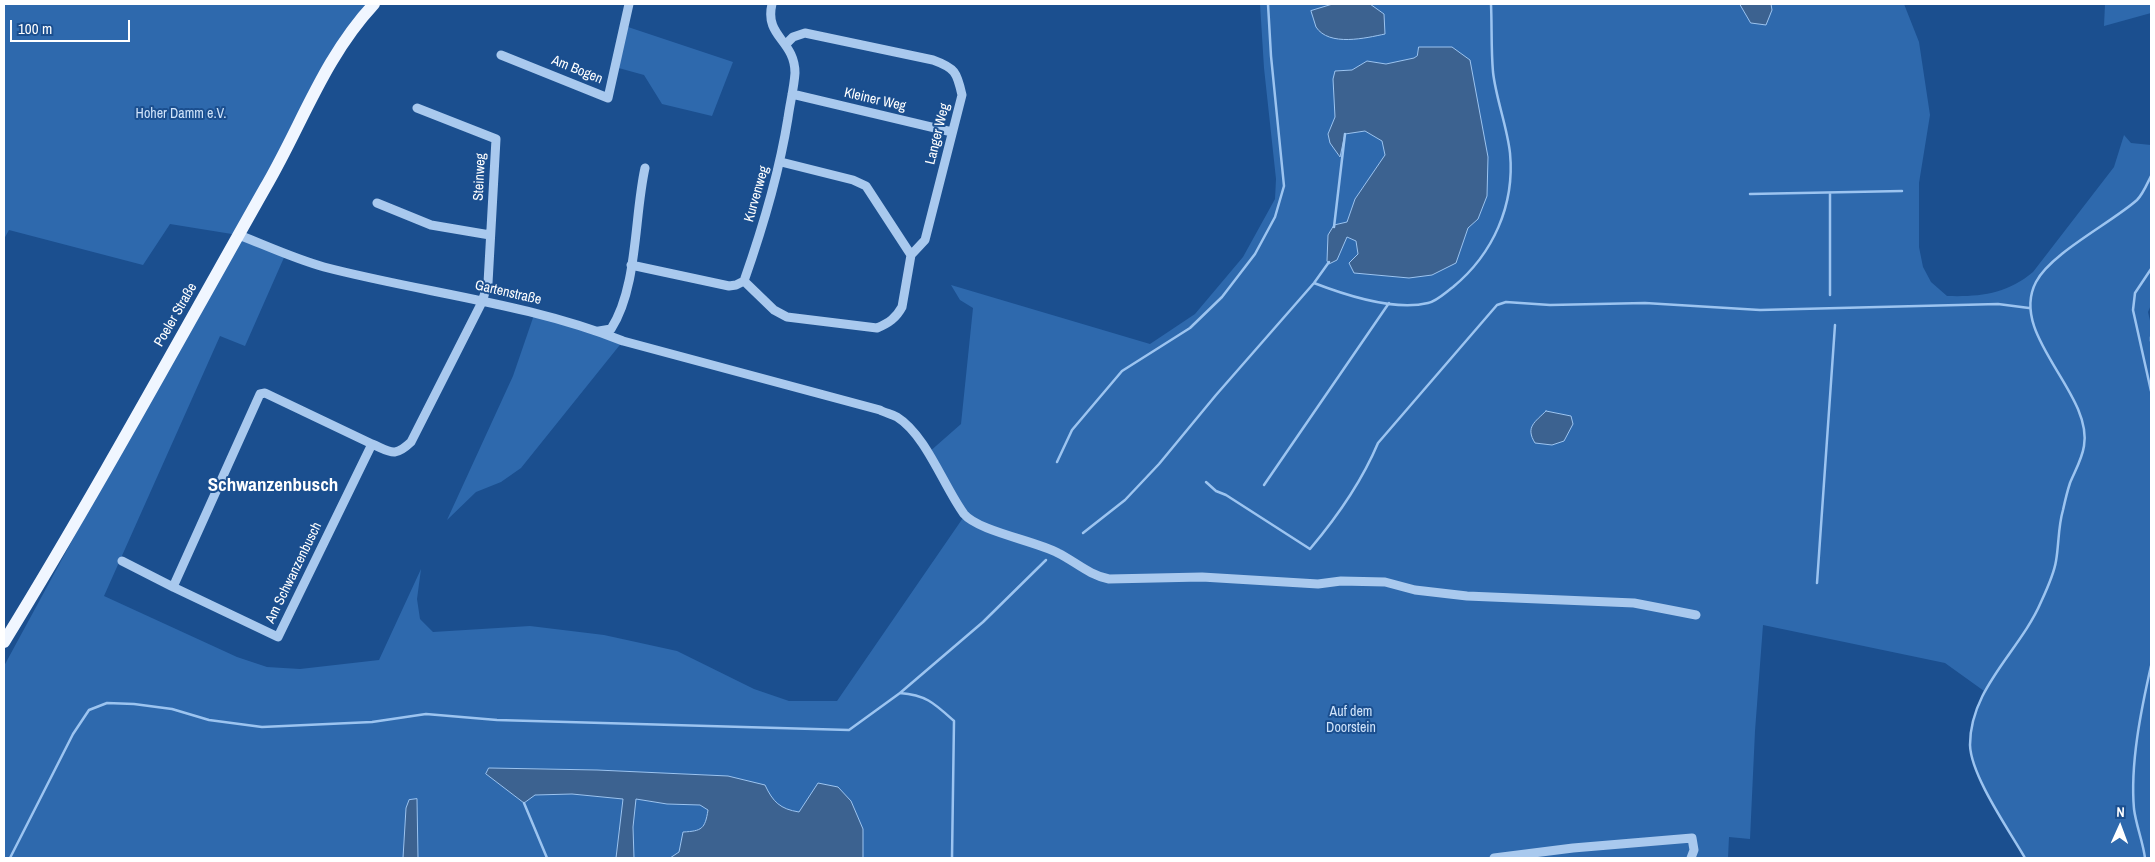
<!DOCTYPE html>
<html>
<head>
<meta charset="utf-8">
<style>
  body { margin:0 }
  #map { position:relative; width:2155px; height:862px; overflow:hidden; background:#1b4f8f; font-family:"Archivo Narrow",sans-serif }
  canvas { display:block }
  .frame { position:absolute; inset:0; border:5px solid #fff; pointer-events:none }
  .north { position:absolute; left:2095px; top:802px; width:50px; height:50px; -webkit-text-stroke:4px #1b4f8f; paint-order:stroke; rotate:2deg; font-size:14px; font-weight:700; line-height:20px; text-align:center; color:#fff }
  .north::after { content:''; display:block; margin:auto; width:18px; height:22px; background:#fff; clip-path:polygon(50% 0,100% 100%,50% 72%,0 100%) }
  .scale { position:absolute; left:10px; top:20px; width:120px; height:22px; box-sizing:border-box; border:2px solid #fff; border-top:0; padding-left:6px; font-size:15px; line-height:18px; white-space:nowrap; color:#fff; -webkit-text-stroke:4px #1b4f8f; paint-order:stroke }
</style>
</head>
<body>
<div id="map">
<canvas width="2155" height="862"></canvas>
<div class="frame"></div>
<div class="north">N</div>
<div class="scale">100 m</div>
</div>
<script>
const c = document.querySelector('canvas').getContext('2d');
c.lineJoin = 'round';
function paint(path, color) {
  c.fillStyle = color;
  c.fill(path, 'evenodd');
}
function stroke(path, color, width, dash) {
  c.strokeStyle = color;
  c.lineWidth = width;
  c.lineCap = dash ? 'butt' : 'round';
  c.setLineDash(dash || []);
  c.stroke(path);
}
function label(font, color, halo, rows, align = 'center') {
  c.font = font + ' "Archivo Narrow",sans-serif';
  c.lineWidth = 4;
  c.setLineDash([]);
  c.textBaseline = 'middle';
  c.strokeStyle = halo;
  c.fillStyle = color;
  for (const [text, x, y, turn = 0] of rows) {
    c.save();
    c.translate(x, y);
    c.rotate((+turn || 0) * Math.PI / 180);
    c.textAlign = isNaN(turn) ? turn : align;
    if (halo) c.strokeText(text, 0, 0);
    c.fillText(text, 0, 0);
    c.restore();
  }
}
const green = new Path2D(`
  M4,4H374L357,21L239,235L286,253L245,346L220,336L104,596L237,657L267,667L300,669L379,660L421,569L417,599L420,619L433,632L530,626L604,635L677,651L754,689L789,701H837L965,515L928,453L961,424L973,308L960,300L951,285L1150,344L1195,314L1243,257L1275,199L1276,179L1264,68L1260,4H1333L1312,11L1384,14L1370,4H1740L1751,23L1772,10L1771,4H1904L1919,42L1930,115L1919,183V247L1923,267L1931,282L1947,296C1980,297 2007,294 2033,272L2114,167L2124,135L2131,143L2151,145V305L2148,312L2151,325V858H2025C2007,827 1974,783 1971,747C1969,728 1978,709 1984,691L1945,663L1763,625L1755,731L1750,839L1729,837L1728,858H863V829L818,784L799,812L788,810L728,776L597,770L489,768L486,774L524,803L534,795L572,794L623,799L616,858H418L417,799L406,808L403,858H4V666L238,235L170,224L143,265L9,230L4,239ZM1419,48L1478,219L1468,228L1456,263L1358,255L1356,241L1346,237L1337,260L1334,225L1347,222L1355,199L1385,155L1382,141L1365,131L1345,134L1339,157L1328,134L1335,117V71L1352,70L1367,61L1386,64L1414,58L1417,56Z
  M2105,4H2151V13L2104,26Z
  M625,26L733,62L712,116L662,104L644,75L615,67Z
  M535,312L623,341L521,468L501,482L476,492L447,520L513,376Z
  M635,799L667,804L701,805L708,810L706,824L679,852L670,858H634L633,827Z`);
const water = new Path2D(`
  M1333,4H1370L1384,14L1385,34C1366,38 1329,47 1316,27C1314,22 1313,16 1311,11Z
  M1740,4H1771L1772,10L1766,25L1751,23Z
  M1419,47H1452L1470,60L1488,157L1487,196L1478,219L1468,228L1456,263L1432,275L1409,278L1354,273L1349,263L1358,254L1356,241L1347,237L1337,260L1329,264L1327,261L1328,235L1334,225L1347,222L1355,199L1385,155L1382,141L1365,131L1345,134L1340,157L1330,143L1328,134L1335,117L1333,79L1335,71L1352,70L1367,61L1386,64L1414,58L1417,56Z
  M1546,411L1571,416L1573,424L1564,441L1552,445L1535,443C1525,427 1535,422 1546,411Z
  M489,768L597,770L728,776L765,785C773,802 780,809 799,812L818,783L838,787L851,801L863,829V858H670L679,852L683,832C702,831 705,829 708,810L700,805L667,804L636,799L633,827L634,858H616L623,799L572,794L535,795L524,803L486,774Z
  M417,799L418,858H403L406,808L409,800Z`);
const stream = new Path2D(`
  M1750,194L1902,191
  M1334,227L1345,134
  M2151,269L2135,293L2133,310L2151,391
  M1314,283C1345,295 1395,311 1428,303C1437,301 1446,292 1453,287C1493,254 1515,205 1510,153C1507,126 1496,99 1493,72C1491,49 1492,26 1491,4
  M1830,295V194
  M2151,337V341
  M1057,462L1072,430L1122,371L1190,328L1222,297L1255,254L1275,217L1284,186L1271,56L1268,4
  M1206,482L1216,491L1226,495L1310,549C1337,517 1362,481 1378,443L1497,305L1506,302L1550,305L1645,303L1760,310L1998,304L2029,308
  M1264,485L1389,303
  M1083,533L1125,500L1159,464L1216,395L1314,283L1329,262
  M1817,583L1835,325
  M900,693C926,695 934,703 954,721L952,858
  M524,803L547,858
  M10,858L73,734L89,710L107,703L134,704L172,709L209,720L262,727L372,722L426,714L497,720L849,730L900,693L983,622L1046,560
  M2025,858C2009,830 1971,776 1970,745C1970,688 2020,651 2041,602C2047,589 2054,574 2056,561C2059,544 2058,527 2063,510C2065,501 2067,492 2070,483C2075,471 2082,459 2084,446C2093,393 2008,335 2036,282C2051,253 2111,223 2137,200C2143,194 2147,184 2151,176
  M2145,858C2143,842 2136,825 2134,809C2130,764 2141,710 2151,666`);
const minor = new Path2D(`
  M501,55L608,98L629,4
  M792,94L952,132
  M781,162L853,180L866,186L911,255
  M377,203L431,225L490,235
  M239,235C267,246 295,259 324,267C424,293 527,303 623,341L880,410C885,413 892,414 897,417C926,435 944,487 964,514C978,531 1036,541 1058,553C1076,562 1089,575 1109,579L1202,577L1318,584L1341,581L1385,582L1415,590L1467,596L1634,603L1696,615
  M631,265L729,286L736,285L744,281C763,227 779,174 788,118C790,103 794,88 795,73C795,40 764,37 772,4
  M744,281L774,310L787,317L877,328C889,323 896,318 902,307L911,255L925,240L962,95C957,72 955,68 933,60L805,33L793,37L786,44
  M599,331L611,329C638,287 634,217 645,168
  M265,393L372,444L278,637L173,587L260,394Z
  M372,444C391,452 394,458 411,442L482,302L488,283L496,139L417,108
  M122,561L173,587
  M1494,858L1573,848L1692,838L1694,850L1691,858`);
const major = new Path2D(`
  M4,642C95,494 179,340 265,188C302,125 323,59 374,4`);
const streetNames = [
  ["Am Bogen",577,70,22],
  ["Kleiner Weg",875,100,13],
  ["Langer Weg",938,134,-76],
  ["Steinweg",480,177,-87],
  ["Kurvenweg",757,194,-74],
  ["Gartenstraße",508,293,13],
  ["Poeler Straße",176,315,-60],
  ["Am Schwanzenbusch",294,573,-64]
];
const parkNames = [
  ["Hoher Damm e.V.",181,114],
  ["Auf dem",1351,712],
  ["Doorstein",1351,728]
];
const districtNames = [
  ["Schwanzenbusch",273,486]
];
paint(green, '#2e69ad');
paint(water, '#3c6290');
stroke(water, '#9cc4f0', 1);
stroke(stream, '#9cc4f0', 2.5);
stroke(minor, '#a9c9ee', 9);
stroke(major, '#f0f6ff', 12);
label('14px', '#fff', '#1b4f8f', streetNames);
label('14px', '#cfe3fa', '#1b4f8f', parkNames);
label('bold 19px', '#fff', '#1b4f8f', districtNames);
</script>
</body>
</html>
